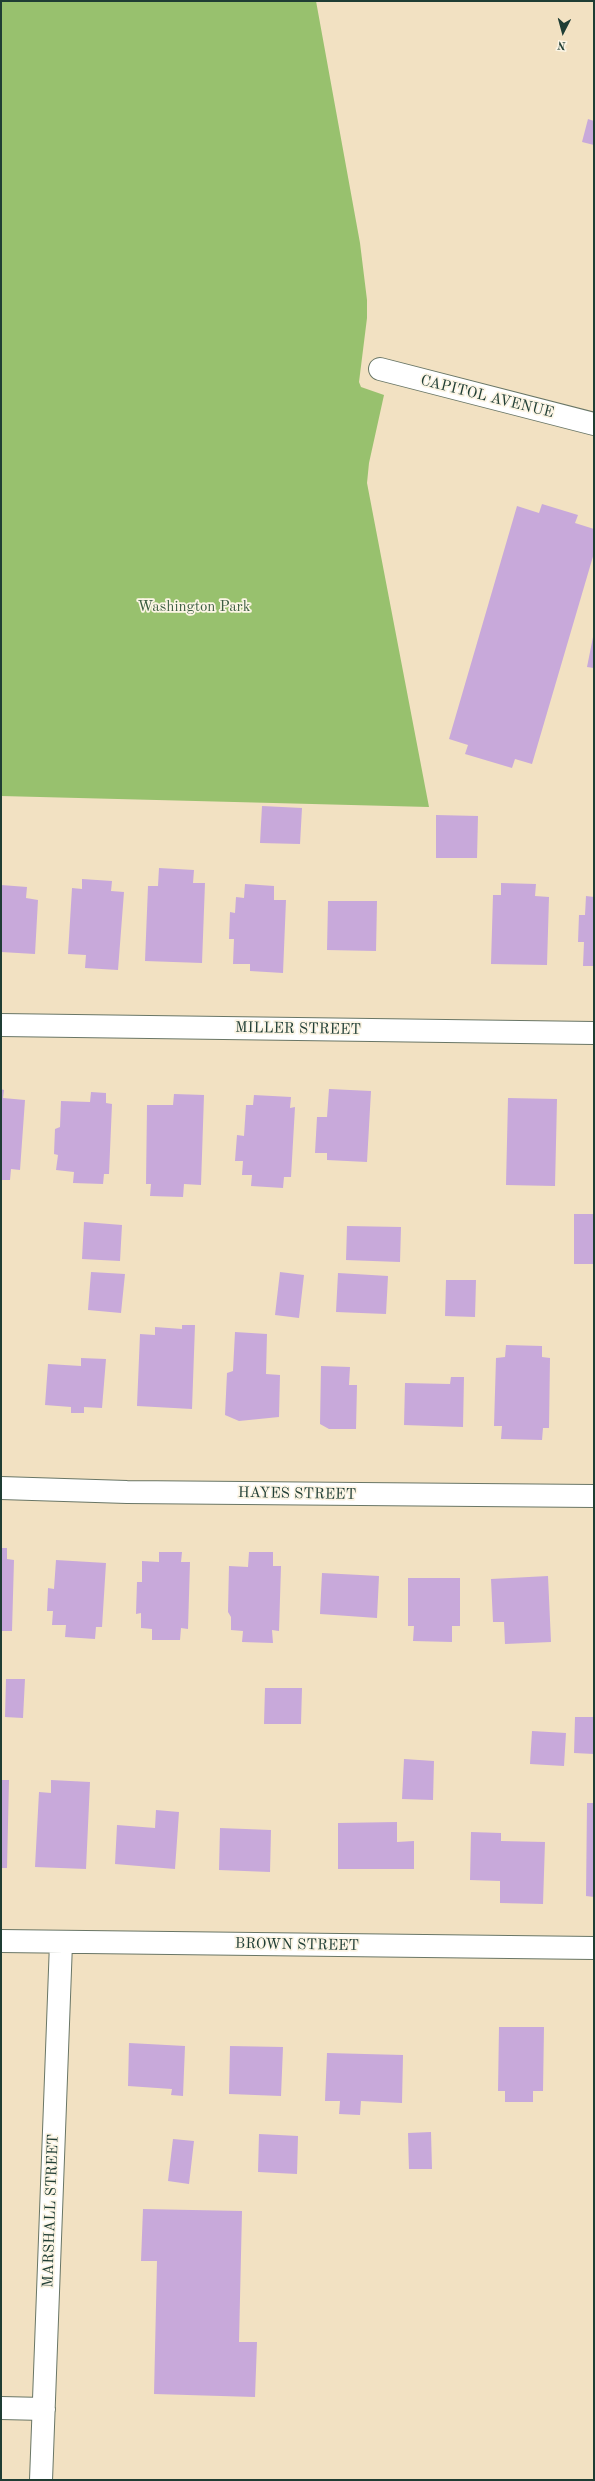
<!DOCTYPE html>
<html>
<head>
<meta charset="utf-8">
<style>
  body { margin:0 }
  #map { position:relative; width:595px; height:2481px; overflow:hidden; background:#f2e1c2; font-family:"Old Standard TT",serif }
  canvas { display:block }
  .frame { position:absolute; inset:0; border:2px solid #1f3d34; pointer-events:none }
  .north { position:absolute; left:543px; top:12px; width:40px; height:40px; -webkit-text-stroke:3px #fcf5e5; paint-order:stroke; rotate:186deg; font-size:11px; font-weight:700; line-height:16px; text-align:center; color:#1f3d34 }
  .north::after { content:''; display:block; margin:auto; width:14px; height:18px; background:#1f3d34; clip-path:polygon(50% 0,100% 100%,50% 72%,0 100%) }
</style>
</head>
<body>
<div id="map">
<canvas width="595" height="2481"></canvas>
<div class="frame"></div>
<div class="north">N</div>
</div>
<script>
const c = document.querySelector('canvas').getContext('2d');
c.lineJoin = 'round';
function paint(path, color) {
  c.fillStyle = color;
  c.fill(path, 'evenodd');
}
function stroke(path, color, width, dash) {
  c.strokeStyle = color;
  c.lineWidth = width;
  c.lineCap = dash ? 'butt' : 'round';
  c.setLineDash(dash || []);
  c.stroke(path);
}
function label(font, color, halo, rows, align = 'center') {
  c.font = font + ' "Old Standard TT",serif';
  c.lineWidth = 3.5;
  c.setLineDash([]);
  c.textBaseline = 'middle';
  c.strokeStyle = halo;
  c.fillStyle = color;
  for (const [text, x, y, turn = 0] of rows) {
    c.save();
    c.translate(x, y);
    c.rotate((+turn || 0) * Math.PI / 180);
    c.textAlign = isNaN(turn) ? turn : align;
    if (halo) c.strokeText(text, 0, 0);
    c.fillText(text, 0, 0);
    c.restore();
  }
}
const green = new Path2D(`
  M1,1H316L360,243L367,300V318L359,382L361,387L384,395L369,463L367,483L429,807L1,796Z`);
const building = new Path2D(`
  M588,119L594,121V145L582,142Z
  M542,504L578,515L575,523L594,529V553L532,764L515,759L512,768L465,754L468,745L449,739L517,506L539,513Z
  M593,637H594V668L587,667Z
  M262,806L302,808L300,844L260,843Z
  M436,815L478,816L477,858H436Z
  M159,868L194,870L193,883H205L202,963L145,961L148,886H158Z
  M82,879L112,881L111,891L124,892L118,970L85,968L86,955L68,954L72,888L82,889Z
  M501,883L536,884L535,896L549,897L547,965L491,964L493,895H501Z
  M245,884L274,886V900H286L283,973L250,971V964H233L234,939H229L230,912L235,913L236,897L244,898Z
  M1,885L27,887L26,898L38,900L35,954L1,952Z
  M586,896L594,897V966H583L584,942H578L579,915H585Z
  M328,901H377L376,951L327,950Z
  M1,1089L4,1090L3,1098L25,1100L20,1170L11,1169L10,1180H1Z
  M329,1089L371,1091L367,1162L327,1160V1153H315L317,1117H327Z
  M91,1092L106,1093V1103L112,1104L109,1174H104L103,1184L73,1183L74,1172L56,1170L58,1155L54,1154L55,1129L60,1127L61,1101L90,1102Z
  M174,1094L204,1095L201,1185L184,1184L183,1197L150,1196L151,1184H146L147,1105H173Z
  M254,1095L291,1097L290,1108L295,1107L291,1177H284L283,1188L251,1186L252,1175H242L243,1161H235L237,1135L244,1136L246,1105H253Z
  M508,1098L557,1099L555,1186L506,1185Z
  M574,1214H594V1264H574Z
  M84,1222L122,1225L120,1261L82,1259Z
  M347,1226L401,1227L400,1262L346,1260Z
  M91,1272L125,1274L121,1313L88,1310Z
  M280,1272L304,1275L299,1318L275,1315Z
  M338,1273L388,1276L386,1314L336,1312Z
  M446,1280H476L475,1317L445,1316Z
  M182,1325H195L192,1409L137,1406L140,1334L155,1335V1327L182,1329Z
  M235,1332L267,1334L266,1374L280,1375L279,1417L239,1421L225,1415L227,1373L233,1371Z
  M506,1345L542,1346V1357L550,1358L549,1428H543L542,1440L501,1439L502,1426H494L496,1358L505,1357Z
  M81,1358L106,1359L102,1408L84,1407V1413H71V1407L45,1405L48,1364L81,1366Z
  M321,1366L350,1367L349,1385H357L356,1429H329L320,1424Z
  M451,1377H464L463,1427L404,1425L405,1383L450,1384Z
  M1,1548H7V1559L14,1560L12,1631H1Z
  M159,1552H182L181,1562H190L188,1629L181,1628L180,1640H152V1629L141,1628V1613L136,1614L137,1582H142V1561L159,1562Z
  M249,1552H273V1566H281L279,1631L272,1630L273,1643L242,1642L243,1631L231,1630V1617L228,1612L229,1566L248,1567Z
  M56,1560L106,1563L102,1627H96L95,1639L65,1637L66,1625H52L53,1611H47L48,1588L54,1589Z
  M322,1573L379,1576L377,1618L320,1614Z
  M548,1576L551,1642L505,1644L504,1622H493L491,1579Z
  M408,1578H460V1626H452V1642L413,1641L414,1626H408Z
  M6,1679H25L23,1718L5,1717Z
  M265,1688H302L301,1724H264Z
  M575,1717H594V1754L574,1753Z
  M532,1731L566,1733L564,1766L530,1764Z
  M404,1759L434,1761L433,1800L402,1799Z
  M1,1780H9L7,1868H1Z
  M51,1780L90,1782L86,1869L35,1867L39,1792L51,1793Z
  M587,1803H594V1897L586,1896Z
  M156,1810L179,1812L175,1869L115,1864L117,1825L155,1828Z
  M397,1822V1842L414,1841V1869H338V1823Z
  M220,1828L271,1830L270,1872L219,1870Z
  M471,1832L501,1833V1841L545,1842L543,1904L500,1903V1881L470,1880Z
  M499,2027H544L543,2091H533V2102H505V2091H498Z
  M129,2043L185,2046L183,2096L171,2095L172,2089L128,2086Z
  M230,2046L283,2047L281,2096L229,2094Z
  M327,2053L403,2055L402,2103L361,2101L360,2115L339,2114L340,2101H325Z
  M431,2132L432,2169H409L408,2133Z
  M259,2134L298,2136L297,2174L258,2172Z
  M173,2139L194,2141L189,2184L168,2181Z
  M143,2209L242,2211L239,2342H257L255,2397L154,2394L157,2261H141Z`);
const minor = new Path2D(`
  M380,369L594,424
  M1,1025L594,1033
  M1,1488L127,1492L594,1496
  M1,1941L594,1948
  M1,2408L44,2409
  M41,2480L61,1943`);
const streetNames = [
  ["CAPITOL AVENUE",487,397,14],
  ["MILLER STREET",298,1029,1],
  ["HAYES STREET",297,1494,1],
  ["BROWN STREET",297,1945,1],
  ["MARSHALL STREET",51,2211,-88]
];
const parkNames = [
  ["Washington Park",194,607]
];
paint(green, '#98c16e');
paint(building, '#c8a9da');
stroke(minor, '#697666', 24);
stroke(minor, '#fff', 22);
label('15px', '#1f3d34', '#fcf5e5', streetNames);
label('15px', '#3d5e42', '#fcf5e5', parkNames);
</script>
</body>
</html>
